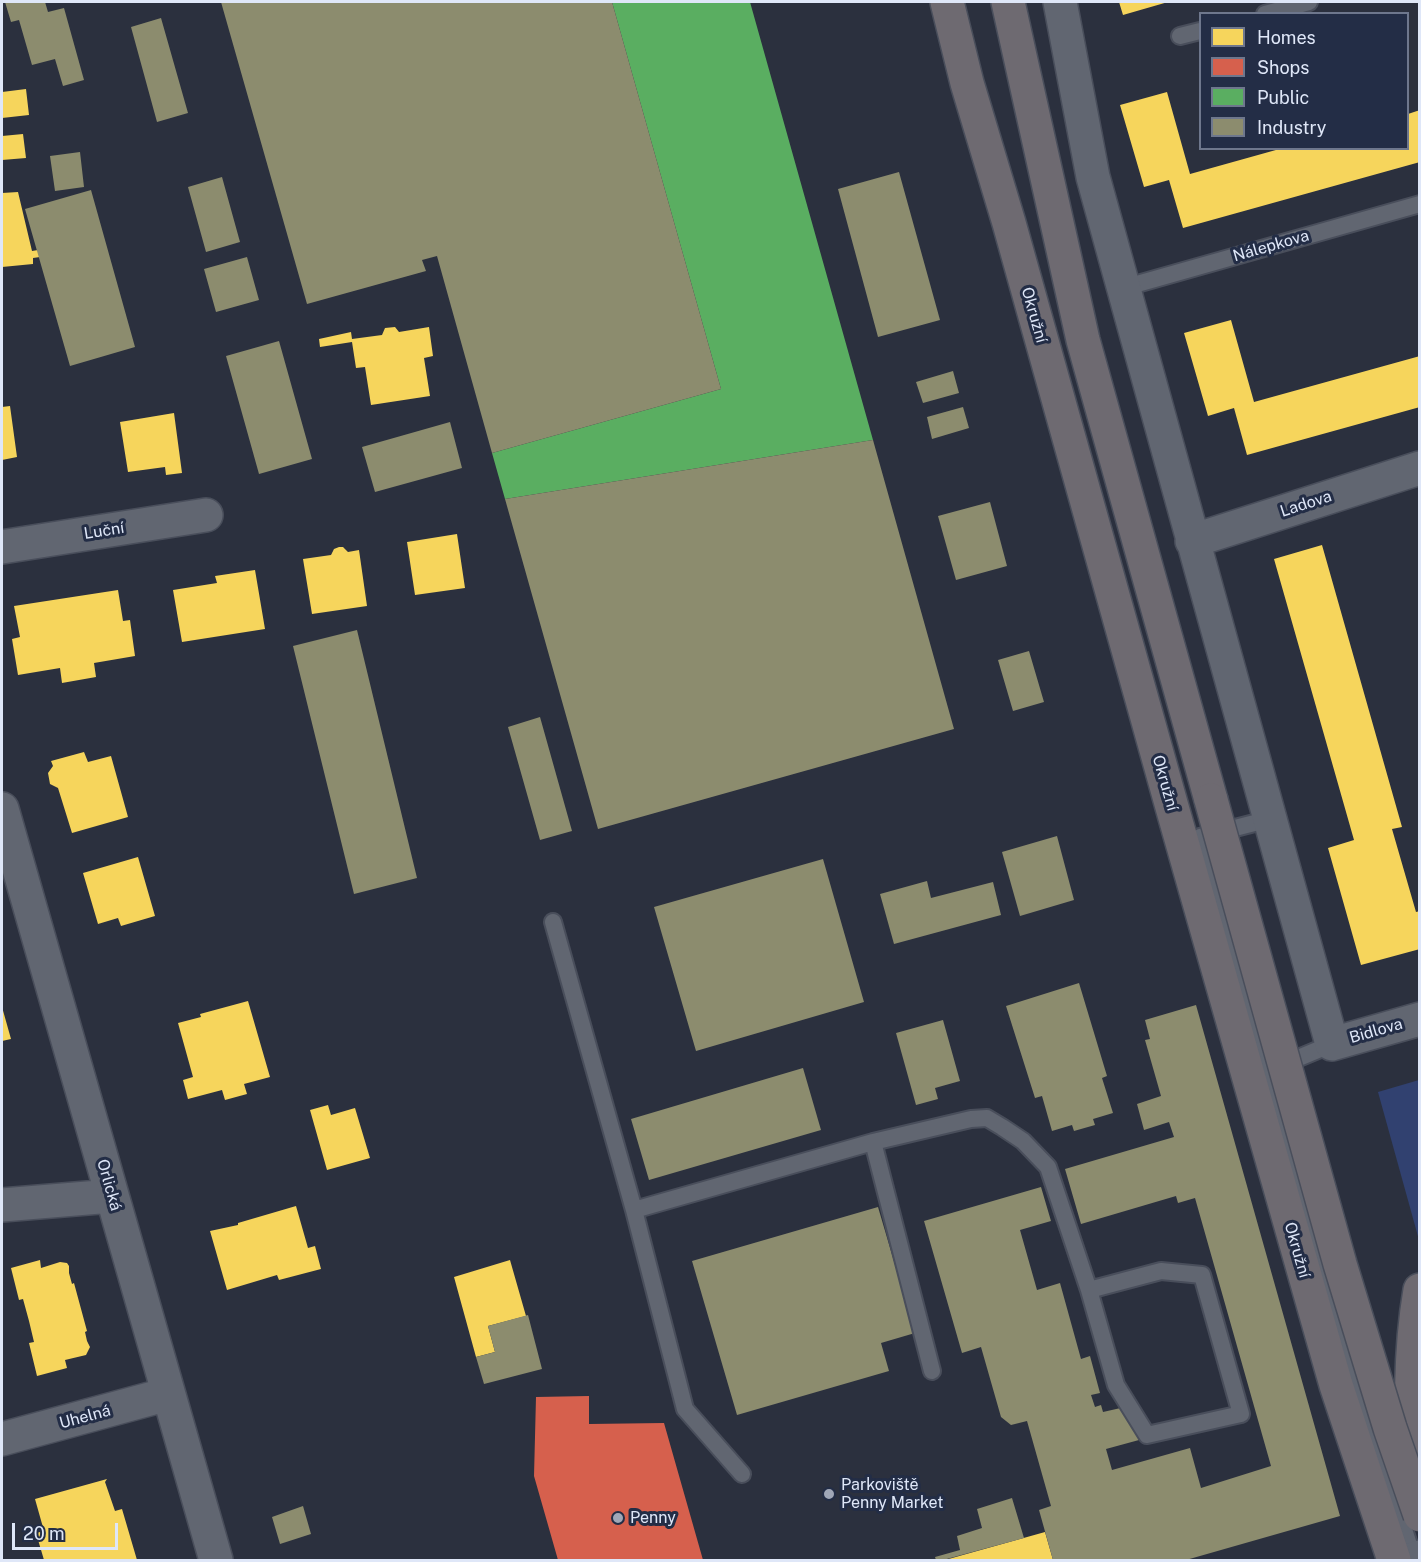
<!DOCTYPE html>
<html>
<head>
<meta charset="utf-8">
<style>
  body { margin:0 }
  #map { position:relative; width:1421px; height:1562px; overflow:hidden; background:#2b303e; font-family:"Public Sans",sans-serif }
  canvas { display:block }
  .frame { position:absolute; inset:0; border:3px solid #dfe7f8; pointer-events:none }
  .legend { position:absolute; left:1199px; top:12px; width:210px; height:138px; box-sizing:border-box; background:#232d46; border:2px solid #6e778d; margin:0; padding:8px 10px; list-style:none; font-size:18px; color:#dfe7f8 }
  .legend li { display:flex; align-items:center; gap:12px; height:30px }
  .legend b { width:30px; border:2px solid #6e778d }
  .scale { position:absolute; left:12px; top:1523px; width:106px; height:27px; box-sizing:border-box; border:3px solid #dfe7f8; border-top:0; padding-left:8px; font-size:18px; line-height:21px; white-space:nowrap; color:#dfe7f8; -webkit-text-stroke:4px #232d46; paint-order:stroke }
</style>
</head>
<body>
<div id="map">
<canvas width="1421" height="1562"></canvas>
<div class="frame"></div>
<ul class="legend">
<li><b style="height:16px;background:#f6d55c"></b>Homes</li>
<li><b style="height:16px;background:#d6604d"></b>Shops</li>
<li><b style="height:16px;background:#5aae61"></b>Public</li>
<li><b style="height:16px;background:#8c8c6e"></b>Industry</li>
</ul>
<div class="scale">20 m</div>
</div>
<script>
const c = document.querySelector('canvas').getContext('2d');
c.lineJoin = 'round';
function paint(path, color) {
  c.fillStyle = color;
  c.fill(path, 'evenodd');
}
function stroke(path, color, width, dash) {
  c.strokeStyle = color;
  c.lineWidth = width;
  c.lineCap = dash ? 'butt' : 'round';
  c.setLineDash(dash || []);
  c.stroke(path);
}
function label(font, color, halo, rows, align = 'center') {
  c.font = font + ' "Public Sans",sans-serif';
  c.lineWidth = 6;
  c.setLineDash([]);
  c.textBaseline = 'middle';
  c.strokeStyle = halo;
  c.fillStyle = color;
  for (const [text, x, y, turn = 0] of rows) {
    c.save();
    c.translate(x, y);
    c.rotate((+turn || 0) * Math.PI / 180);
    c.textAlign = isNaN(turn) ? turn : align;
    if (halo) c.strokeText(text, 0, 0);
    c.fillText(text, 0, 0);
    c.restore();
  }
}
const green = new Path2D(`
  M1419,1080H1420L1419,1240L1378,1092Z`);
const homes = new Path2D(`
  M1119,2H1168L1123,15Z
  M26,89L29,115L2,118V92Z
  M1167,92L1190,174L1283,148H1408V114L1420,110V162L1183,228L1169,180L1144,187L1120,105Z
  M23,134L26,158L2,160V136Z
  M18,192L32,251L38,250L40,257L33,258V264L2,267V193Z
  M1231,320L1254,402L1420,356V407L1247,455L1234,408L1208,416L1184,333Z
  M395,327L399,332L429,327L433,356L424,358L430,396L371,405L365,367L356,368L352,342L320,347L319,339L351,332L352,339L382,335L385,328Z
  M10,406L17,457L2,460V407Z
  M174,413L182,473L166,475L165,467L128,472L120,422Z
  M457,534L465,588L415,595L407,542Z
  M1322,545L1402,827L1392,829L1416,912L1420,911V949L1361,965L1328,848L1354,840L1274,559Z
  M339,547H343L348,552L359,550L367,606L312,614L303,559L331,555L334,549Z
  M255,570L265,629L182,642L173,590L217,583L215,576Z
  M118,590L123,621L130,620L135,656L94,663L96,677L62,683L60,668L18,675L12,639L20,637L14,606Z
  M84,752L88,762L111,756L128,817L72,833L58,788L50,784L48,773L53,766L51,761Z
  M138,857L155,916L121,926L118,918L98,924L83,873Z
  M248,1001L270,1077L244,1084L247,1094L225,1100L222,1090L188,1099L183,1080L193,1077L178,1023L201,1017L200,1014Z
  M2,1007L11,1039L2,1041Z
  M328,1105L331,1115L355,1108L370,1158L327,1170L310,1110Z
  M296,1206L308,1248L315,1246L321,1269L279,1280L277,1275L227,1290L210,1231L238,1225V1223Z
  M40,1260L41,1268L60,1262L67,1263L69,1266V1273L72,1284L74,1283L87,1331L85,1332L87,1341L90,1347L86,1355L65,1360L67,1368L37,1376L29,1343L34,1342L29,1321L23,1299L19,1300L11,1268Z
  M510,1260L526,1316L488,1326L495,1352L476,1357L454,1277Z
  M107,1479L105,1482L115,1511L122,1509L137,1560H44L36,1533L44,1531L35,1499Z
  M1045,1532L1053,1560H945Z`);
const shops = new Path2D(`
  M589,1396V1424L664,1423L703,1560H558L534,1476L536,1397Z`);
const public = new Path2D(`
  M612,2H750L873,440L505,499L492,453L721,389Z`);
const industry = new Path2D(`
  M5,2H45L48,12L64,8L84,80L63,86L55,59L32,65L19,20L11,22Z
  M221,2H612L721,389L492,453L437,256L422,260L426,271L307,304Z
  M161,18L188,113L157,122L131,27Z
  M80,152L84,187L55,191L50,156Z
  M899,172L940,320L878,337L838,189Z
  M222,177L240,242L206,252L188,187Z
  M91,190L135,347L70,366L25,209Z
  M247,257L259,300L216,312L204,269Z
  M279,341L312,459L259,474L226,356Z
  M953,371L959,393L923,403L916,382Z
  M963,407L969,428L932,439L927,417Z
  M450,422L462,468L375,492L362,447Z
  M873,440L954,729L598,829L505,499Z
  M990,502L1007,566L956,580L938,516Z
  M357,630L417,878L354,894L293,646Z
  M1029,651L1044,702L1013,711L998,660Z
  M540,717L572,831L540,840L508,727Z
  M1057,836L1074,900L1020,916L1002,852Z
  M823,859L864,1002L696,1051L654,907Z
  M927,881L931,898L993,882L1001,915L894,944L880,894Z
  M1079,983L1107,1076L1102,1078L1113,1113L1093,1119L1095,1125L1074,1131L1072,1125L1052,1131L1042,1096L1035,1098L1006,1006Z
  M1196,1005L1340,1516L1186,1560H1053L1039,1510L1051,1506L1027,1421L1011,1425L1001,1417L981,1347L962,1353L924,1221L1041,1187L1051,1221L1020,1230L1037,1290L1060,1283L1081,1359L1090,1356L1100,1393L1091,1395L1095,1407L1101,1405L1103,1412L1125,1407L1130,1408L1139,1440L1106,1449L1112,1470L1190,1448L1201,1488L1271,1466L1195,1198L1178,1203L1176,1196L1081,1224L1065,1169L1174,1137L1169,1122L1144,1130L1137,1104L1161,1096L1145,1040L1150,1039L1145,1020Z
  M943,1020L960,1081L935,1088L938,1099L916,1105L896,1033Z
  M803,1068L821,1130L649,1180L631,1119Z
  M878,1207L915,1333L881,1343L889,1371L737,1415L692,1261Z
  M528,1315L542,1369L484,1384L476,1357L495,1352L488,1326Z
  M1012,1498L1024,1538L943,1560H936L935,1557L960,1550L957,1536L982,1528L977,1509Z
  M303,1506L311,1534L280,1544L272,1517Z`);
const lane = new Path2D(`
  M1265,14L1309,2
  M1180,36L1200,31
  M1123,288L1420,204
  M553,922L634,1210L685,1409L742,1474
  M1332,1044L1265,1072L1344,1345L1414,1560
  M1265,1072L1200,837L1270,819
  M873,1142L971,1119L987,1118L1002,1127L1023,1141L1048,1167L1089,1290L1161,1271L1202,1275L1241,1414L1147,1435L1116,1385L1089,1290
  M634,1210L873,1142L932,1371`);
const street = new Path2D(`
  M1060,2L1093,177L1332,1044L1420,1019
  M1192,541L1420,468
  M2,547L206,515
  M2,809L216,1560
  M2,1205L112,1196
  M2,1439L168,1394`);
const secondary = new Path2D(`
  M1409,1560L1420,1557`);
const primary = new Path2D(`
  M947,2L967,83L1009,223L1172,807L1336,1385L1394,1560
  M1008,2L1083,340L1211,800
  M1413,1484C1411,1419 1409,1354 1420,1290`);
const primaryBridge = new Path2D(`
  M1211,800L1340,1264L1390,1428L1420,1515`);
const markers = [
  [829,1494,6,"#a0a7b7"],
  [618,1518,6,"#a0a7b7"]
];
const streetNames = [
  ["Nálepkova",1271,246,-16],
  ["Okružní",1034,315,74],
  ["Ladova",1306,504,-18],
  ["Luční",104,531,-9],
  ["Okružní",1165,783,74],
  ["Bidlova",1376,1031,-16],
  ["Orlická",109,1185,74],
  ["Okružní",1297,1250,74],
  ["Uhelná",85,1417,-15]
];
const poiNames = [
  ["Parkoviště",841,1485],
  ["Penny Market",841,1503],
  ["Penny",630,1518]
];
paint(green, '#314170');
paint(homes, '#f6d55c');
paint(shops, '#d6604d');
paint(public, '#5aae61');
paint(industry, '#8c8c6e');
stroke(lane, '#494e5b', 20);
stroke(street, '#494e5b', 36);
stroke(secondary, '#494e5b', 36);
stroke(primary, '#494e5b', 36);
stroke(lane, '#616671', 16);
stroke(street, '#616671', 33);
stroke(secondary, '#616671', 33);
stroke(primary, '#6e6a71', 33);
stroke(primaryBridge, '#494e5b', 36, []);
stroke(primaryBridge, '#6e6a71', 33);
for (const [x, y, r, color] of markers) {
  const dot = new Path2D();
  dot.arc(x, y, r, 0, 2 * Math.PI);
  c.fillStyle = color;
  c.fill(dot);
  stroke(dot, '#232d46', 2);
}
label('16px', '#dfe7f8', '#232d46', streetNames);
label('16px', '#dfe7f8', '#232d46', poiNames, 'left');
</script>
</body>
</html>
